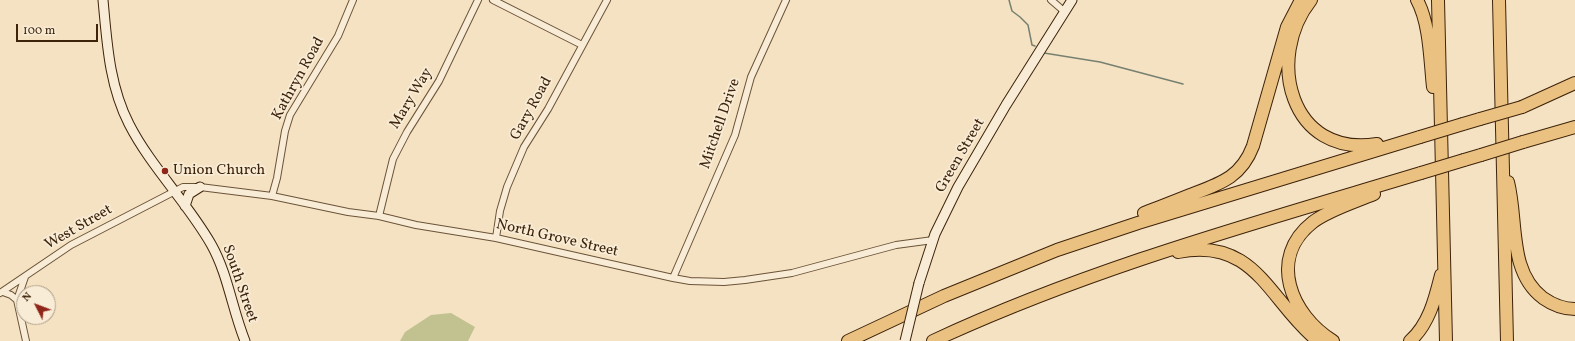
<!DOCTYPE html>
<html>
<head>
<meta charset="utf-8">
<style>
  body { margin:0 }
  #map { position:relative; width:1575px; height:341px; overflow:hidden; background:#f5e2c2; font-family:Vollkorn,serif }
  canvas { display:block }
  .north { position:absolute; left:16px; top:285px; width:40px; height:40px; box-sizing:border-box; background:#f8ecd7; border:1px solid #ad9c85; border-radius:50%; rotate:312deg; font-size:11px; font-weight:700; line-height:16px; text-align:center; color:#3d230a }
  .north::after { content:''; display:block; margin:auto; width:14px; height:18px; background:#8f2418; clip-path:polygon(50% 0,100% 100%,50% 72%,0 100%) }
  .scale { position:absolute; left:16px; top:24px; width:82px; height:18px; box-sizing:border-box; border:2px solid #3d230a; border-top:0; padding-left:5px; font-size:12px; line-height:14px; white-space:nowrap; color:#3d230a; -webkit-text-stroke:3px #f8ecd7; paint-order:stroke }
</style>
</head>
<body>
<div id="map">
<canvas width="1575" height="341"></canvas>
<div class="north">N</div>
<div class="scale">100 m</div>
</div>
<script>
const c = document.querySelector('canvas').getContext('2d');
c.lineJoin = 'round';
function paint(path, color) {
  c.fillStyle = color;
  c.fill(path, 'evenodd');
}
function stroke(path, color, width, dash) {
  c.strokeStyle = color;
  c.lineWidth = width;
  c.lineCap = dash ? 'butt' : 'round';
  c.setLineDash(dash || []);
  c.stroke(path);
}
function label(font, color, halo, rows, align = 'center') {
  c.font = font + ' Vollkorn,serif';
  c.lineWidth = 3.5;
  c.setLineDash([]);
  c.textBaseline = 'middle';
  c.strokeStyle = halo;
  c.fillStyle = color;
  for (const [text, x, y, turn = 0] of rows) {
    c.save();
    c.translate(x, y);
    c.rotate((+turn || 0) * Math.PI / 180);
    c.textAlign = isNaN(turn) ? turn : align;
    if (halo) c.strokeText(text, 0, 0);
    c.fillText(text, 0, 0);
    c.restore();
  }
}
const green = new Path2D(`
  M451,313L475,327L468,341H400L405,332L431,315Z`);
const stream = new Path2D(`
  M1009,0L1012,11L1020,17L1028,25L1032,45L1035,46
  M1044,53L1100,62L1183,84`);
const minor = new Path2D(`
  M493,0L582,45
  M1051,0L1065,12
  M272,196L277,178L285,131L290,115L338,36L353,0
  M379,216L393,159L407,132L439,81L478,0
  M496,238L500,211L507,187L524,147L548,109L607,0
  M673,278L735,135L751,77L786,0
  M3,292L11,295L17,300L26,341
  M0,293L71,245L183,187H200L272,196L348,212L379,216L416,225L496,238L673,278L690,281L724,282L745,280L792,273L896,245L933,240
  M17,300L25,277`);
const secondary = new Path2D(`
  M103,0C107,42 109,85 129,124C151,167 187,202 211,244C228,274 232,309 245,341
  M185,206L189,194L200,187
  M919,283L935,234L958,187L1006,105L1072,0`);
const motorway = new Path2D(`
  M1311,0C1265,58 1290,158 1377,144
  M1417,0C1430,24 1430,60 1433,87
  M1438,0L1446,341
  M1499,0L1507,341
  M1522,107L1575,83
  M1463,124L1480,119
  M1523,142L1575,127
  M1464,160L1481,155
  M1508,182C1518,221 1508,272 1543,298C1553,305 1563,309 1575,309
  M1144,213C1160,207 1175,201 1190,195C1219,184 1241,178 1253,146L1287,27L1301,0
  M1178,252C1256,236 1270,303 1318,341
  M848,341L944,296L1057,250L1138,223L1420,137
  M933,341C1090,268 1255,223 1421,173
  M1333,341C1291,315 1267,258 1313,222C1329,210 1355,202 1374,194
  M1410,341C1429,324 1435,299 1441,275`);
const secondaryBridge = new Path2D(`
  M905,341L919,283`);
const motorwayBridge = new Path2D(`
  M1480,119L1522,107
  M1420,137L1463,124
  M1481,155L1523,142
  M1421,173L1464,160`);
const markers = [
  [165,171,4,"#8f2418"]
];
const streetNames = [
  ["Kathryn Road",299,79,-61],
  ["Mary Way",412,99,-59],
  ["Gary Road",532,109,-61],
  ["Mitchell Drive",721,124,-71],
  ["Green Street",961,156,-60],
  ["West Street",79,228,-30],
  ["North Grove Street",557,239,13],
  ["South Street",239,284,71]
];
const poiNames = [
  ["Union Church",173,171]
];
paint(green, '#c1c28f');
stroke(stream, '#768070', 1.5);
stroke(minor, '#6b5338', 8);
stroke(secondary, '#3d230a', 11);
stroke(motorway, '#3d230a', 14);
stroke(minor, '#f8ecd7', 6);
stroke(secondary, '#f8ecd7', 9);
stroke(motorway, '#eac181', 12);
stroke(secondaryBridge, '#3d230a', 11, []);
stroke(motorwayBridge, '#3d230a', 14, []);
stroke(secondaryBridge, '#f8ecd7', 9);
stroke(motorwayBridge, '#eac181', 12);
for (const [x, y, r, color] of markers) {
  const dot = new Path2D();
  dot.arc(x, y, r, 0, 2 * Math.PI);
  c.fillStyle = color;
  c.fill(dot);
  stroke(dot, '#f8ecd7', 1.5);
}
label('15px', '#3d230a', '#f8ecd7', streetNames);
label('15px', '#3d230a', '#f8ecd7', poiNames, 'left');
</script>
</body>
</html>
